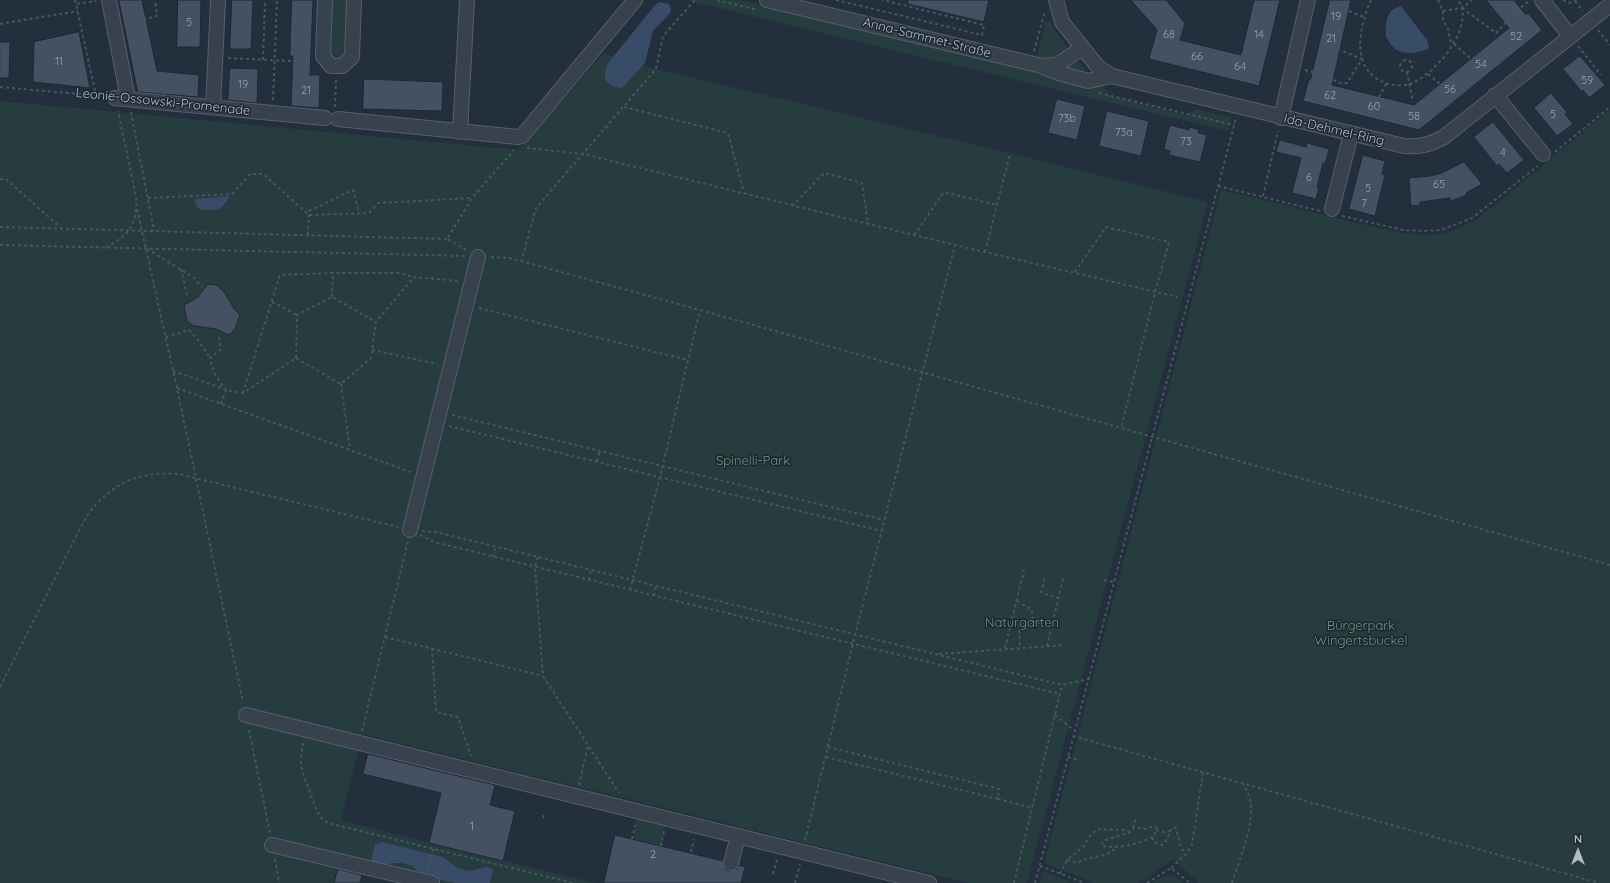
<!DOCTYPE html>
<html>
<head>
<meta charset="utf-8">
<style>
  body { margin:0 }
  #map { position:relative; width:1610px; height:883px; overflow:hidden; background:#242f3e; font-family:Quicksand,sans-serif }
  canvas { display:block }
  .north { position:absolute; left:1558px; top:831px; width:40px; height:40px; -webkit-text-stroke:3px #1d2633; paint-order:stroke; rotate:0deg; font-size:11px; font-weight:700; line-height:16px; text-align:center; color:#b4bcc9 }
  .north::after { content:''; display:block; margin:auto; width:14px; height:18px; background:#b4bcc9; clip-path:polygon(50% 0,100% 100%,50% 72%,0 100%) }
</style>
</head>
<body>
<div id="map">
<canvas width="1610" height="883"></canvas>
<div class="north">N</div>
</div>
<script>
const c = document.querySelector('canvas').getContext('2d');
c.lineJoin = 'round';
function paint(path, color) {
  c.fillStyle = color;
  c.fill(path, 'evenodd');
}
function stroke(path, color, width, dash) {
  c.strokeStyle = color;
  c.lineWidth = width;
  c.lineCap = dash ? 'butt' : 'round';
  c.setLineDash(dash || []);
  c.stroke(path);
}
function label(font, color, halo, rows, align = 'center') {
  c.font = font + ' Quicksand,sans-serif';
  c.lineWidth = 3;
  c.setLineDash([]);
  c.textBaseline = 'middle';
  c.strokeStyle = halo;
  c.fillStyle = color;
  for (const [text, x, y, turn = 0] of rows) {
    c.save();
    c.translate(x, y);
    c.rotate((+turn || 0) * Math.PI / 180);
    c.textAlign = isNaN(turn) ? turn : align;
    if (halo) c.strokeText(text, 0, 0);
    c.fillText(text, 0, 0);
    c.restore();
  }
}
const green = new Path2D(`
  M330,0H349L346,54L340,57L336,58L328,50Z
  M686,0H741L1034,71L1045,21L1050,22C1059,37 1078,63 1092,76C1099,83 1105,87 1111,96L1186,115L1197,109L1232,118L1228,131Z
  M603,54L660,70L1017,155L1208,202L1027,883H969L362,734L341,821L595,883H399L338,868L334,883H0V101L518,150Z
  M1610,110V883H1199L1173,859L1146,879L1137,883H1094L1044,863L1221,190L1357,223L1403,233L1423,235L1443,234L1475,221Z
  M637,818L666,825L661,846L632,839Z
  M1043,871L1074,883H1040Z
  M1167,875L1177,878L1183,883H1152Z`);
const water = new Path2D(`
  M660,2L669,4L671,9L670,13L653,31L645,63L622,88C606,87 601,78 608,63L656,4Z
  M1401,6L1427,40L1429,48C1420,53 1403,56 1394,48C1391,45 1389,41 1386,37C1386,23 1385,10 1401,6Z
  M231,196L220,209C205,210 199,215 194,199Z
  M383,842L443,857L457,868L469,871L486,867L493,869L490,883H455L421,875L413,866L402,863H393L385,865L371,862L375,844Z`);
const building = new Path2D(`
  M119,0H142L157,71L199,75L198,97L138,92Z
  M178,0H201L200,47H177Z
  M232,0H253L251,49H230Z
  M292,0H313L310,75H320L319,108L291,106L293,56H290Z
  M908,0H989L984,22L908,4Z
  M1131,0H1166L1185,23L1180,40L1241,55L1254,0H1280L1259,86L1149,59L1157,30Z
  M1330,0H1351L1332,85L1414,105L1509,28L1486,0H1514L1526,15L1528,13L1542,30L1419,130L1303,101L1309,79L1310,80Z
  M79,32L90,88L33,82L34,42Z
  M0,42H10L9,78H0Z
  M1580,56L1605,85L1589,98L1583,90L1582,92L1563,69Z
  M230,68L258,69L257,103L228,100Z
  M364,79L443,82L442,111L363,109Z
  M1551,93L1567,112L1565,114L1573,124L1557,136L1534,108Z
  M1057,99L1085,106L1077,140L1048,133Z
  M1107,111L1149,121L1141,156L1099,146Z
  M1493,122L1524,160L1507,173L1499,164L1497,166L1474,137Z
  M1170,125L1189,130L1190,127L1199,130L1198,133L1207,135L1200,162L1169,155L1170,151L1164,149Z
  M1280,140L1306,147L1307,143L1329,149L1325,164L1323,163L1317,187H1319L1316,199L1292,193L1301,158L1276,152Z
  M1363,155L1385,161L1382,174L1385,175L1375,216L1349,209Z
  M1464,162L1482,184L1466,193L1467,195L1451,201L1450,198L1420,202V205L1411,206L1409,178L1430,176L1442,173Z
  M208,284L217,285L224,292L235,310L240,315L235,329L229,335L216,329L195,326L187,322L184,305L198,297Z
  M368,754L495,785L490,805L515,811L503,861L429,843L441,793L363,774Z
  M615,835L723,861L725,869L729,871L737,869L739,865L745,867L741,883H604Z
  M338,869L362,875L360,883H334Z`);
const path = new Path2D(`
  M75,0L96,95
  M717,0L758,10
  M836,0L982,35L984,25L882,0
  M1371,0C1360,25 1350,66 1381,81C1388,85 1402,87 1410,84C1434,75 1468,35 1462,8C1461,5 1459,2 1458,0
  M1438,0L1443,11V20L1448,29L1450,40L1471,59
  M1563,0L1570,3L1576,0
  M1575,1L1583,11
  M77,4L96,1
  M1462,8L1496,33L1520,8L1529,1
  M1349,11L1364,17
  M1443,11L1462,8L1472,0
  M0,24L78,11
  M126,24L157,16L155,0
  M1598,30L1610,45
  M1578,46L1601,75
  M1034,51L1045,11
  M228,58L312,62
  M1400 66a6 6 0 1 1 12 0a6 6 0 1 1-12 0Z
  M263,60L265,0
  M1305,70L1320,74L1340,83H1347L1362,59L1340,50
  M1407,72L1413,102
  M1428,74L1440,84
  M0,87L102,96
  M1099,93L1234,125
  M1379,97L1386,84
  M273,100L277,0
  M335,107L336,79
  M624,107L728,133L744,193
  M131,112L154,231
  M527,148L583,154L955,245L1178,297
  M1555,152L1610,107
  M0,179H6L60,227
  M1218,186L1320,211
  M1263,196L1278,131
  M148,198L232,194L250,174H263L309,215L369,213L378,203L472,198
  M792,206L824,173L862,183L868,224
  M137,209L177,388L243,702
  M1342,216L1403,230L1423,231L1441,230L1472,218L1538,166
  M0,227L447,239
  M308,235L309,211L353,190L359,213
  M914,235L944,192L997,205
  M0,245L465,256
  M106,247C130,236 138,222 136,196L118,111
  M147,249L193,277L202,287
  M466,250L447,239L472,198L514,150
  M985,252L1010,154
  M491,257L510,258L700,310L1610,565
  M521,262L536,208L656,69L663,36L695,0
  M181,269L187,295
  M1075,272L1106,227L1169,242L1155,292L1121,428
  M332,297L333,273
  M272,302L297,315
  M479,308L688,360
  M166,337L189,330L198,340L210,358
  M219,337L221,349L210,358C213,371 217,380 226,390
  M372,350L437,364
  M296,358L341,384L371,358L376,322L414,277L459,281
  M296,358L297,315L332,297L376,322
  M173,371L225,389
  M341,384L350,449
  M177,388L411,472
  M243,393L280,275L333,273H399L414,277
  M221,404L226,390L243,393L296,358
  M452,415L884,520
  M449,426L882,531
  M597,461L600,450
  M422,531L436,532L1062,685L1088,679
  M420,535L434,542L1060,694
  M493,557L496,546
  M538,557L535,567L543,676L619,793
  M589,580L591,569
  M1104,580L1114,582
  M630,590L660,477L700,310
  M1041,593L1045,576
  M1045,594L1058,598
  M654,596L656,586
  M1017,601L1032,610L1033,623
  M1038,623H1052
  M1011,624L1035,623
  M1019,624L1020,647
  M385,637L543,676
  M1047,646L1063,579
  M432,648L436,712L458,717L471,756
  M1005,648L1024,570
  M939,654L1065,645
  M0,687L86,517C110,484 137,471 178,474L398,527
  M1055,715L1075,731
  M249,730L270,833
  M362,731L408,541
  M1073,736L1599,883
  M303,743L301,761L302,770L316,809L320,817L328,823L573,883
  M828,747L999,789L998,799L1032,808
  M826,757L998,799
  M1068,757L1078,760
  M407,779L410,769
  M579,785L588,745
  M482,797L485,787
  M543,818L544,812
  M1134,827L1131,832L1103,841L1101,845C1109,850 1145,844 1153,836C1155,834 1156,831 1156,827L1154,826L1145,829L1134,827L1133,824L1137,819
  M1156,830L1164,832L1170,831
  M1152,837L1154,842L1162,845C1169,839 1168,833 1173,827L1176,828L1181,847L1185,854
  M632,839L635,825
  M805,840L855,635L955,245
  M661,846L664,831
  M691,852L694,839
  M275,859L279,883
  M1067,860L1077,863C1089,855 1108,859 1117,846
  M1040,866L1085,883
  M1171,868L1186,854L1192,845L1203,772
  M428,869L433,849
  M773,874L777,859
  M1060,874L1067,860L1084,846L1088,838L1097,829L1125,830L1130,832
  M795,883L800,864
  M1014,883L1062,685
  M1035,883L1236,118
  M1147,883L1171,868L1190,883
  M1232,883C1239,860 1251,834 1251,810C1252,800 1247,791 1243,783`);
const minor = new Path2D(`
  M109,0L128,99
  M325,0L323,56L331,66H342L352,57L354,0
  M767,0L1042,66L1057,65L1082,48
  M1056,0L1062,22L1098,67L1112,76L1404,146C1419,147 1430,145 1444,137L1610,5
  M1542,0L1570,36
  M1043,67L1062,74L1088,81L1112,76
  M1495,95L1543,154
  M115,98L325,118
  M213,107L218,0
  M1281,118L1308,0
  M338,119L518,137L522,136L635,0
  M460,132L467,0
  M1332,209L1351,134
  M410,530L478,257
  M246,715L929,883
  M272,845L432,883
  M731,863L738,836`);
const numberNames = [
  ["19",1336,17],
  ["5",189,23],
  ["68",1169,35],
  ["14",1259,35],
  ["52",1516,37],
  ["21",1331,39],
  ["66",1197,57],
  ["11",59,62],
  ["54",1481,65],
  ["64",1240,67],
  ["59",1587,81],
  ["19",243,85],
  ["56",1450,90],
  ["21",306,91],
  ["62",1330,96],
  ["60",1374,107],
  ["5",1553,115],
  ["58",1414,117],
  ["73b",1067,119],
  ["73a",1124,133],
  ["73",1186,142],
  ["4",1503,153],
  ["6",1309,178],
  ["65",1439,185],
  ["5",1368,189],
  ["7",1364,204],
  ["1",472,827],
  ["2",653,855]
];
const streetNames = [
  ["Anna-Sammet-Straße",927,38,14],
  ["Leonie-Ossowski-Promenade",163,102,6],
  ["Ida-Dehmel-Ring",1334,130,13]
];
const parkNames = [
  ["Spinelli-Park",753,461],
  ["Naturgarten",1022,623],
  ["Bürgerpark",1361,626],
  ["Wingertsbuckel",1361,641]
];
paint(green, '#263c3f');
paint(water, '#394c67');
paint(building, '#455162');
stroke(building, '#1f2835', 1);
stroke(minor, '#565f6c', 16);
stroke(path, '#44595c', 2, [3, 3]);
stroke(minor, '#38414e', 14);
label('11px', '#98a1af', null, numberNames);
label('13px', '#b4bcc9', '#1d2633', streetNames);
label('13px', '#6b9a76', '#1d2633', parkNames);
</script>
</body>
</html>
